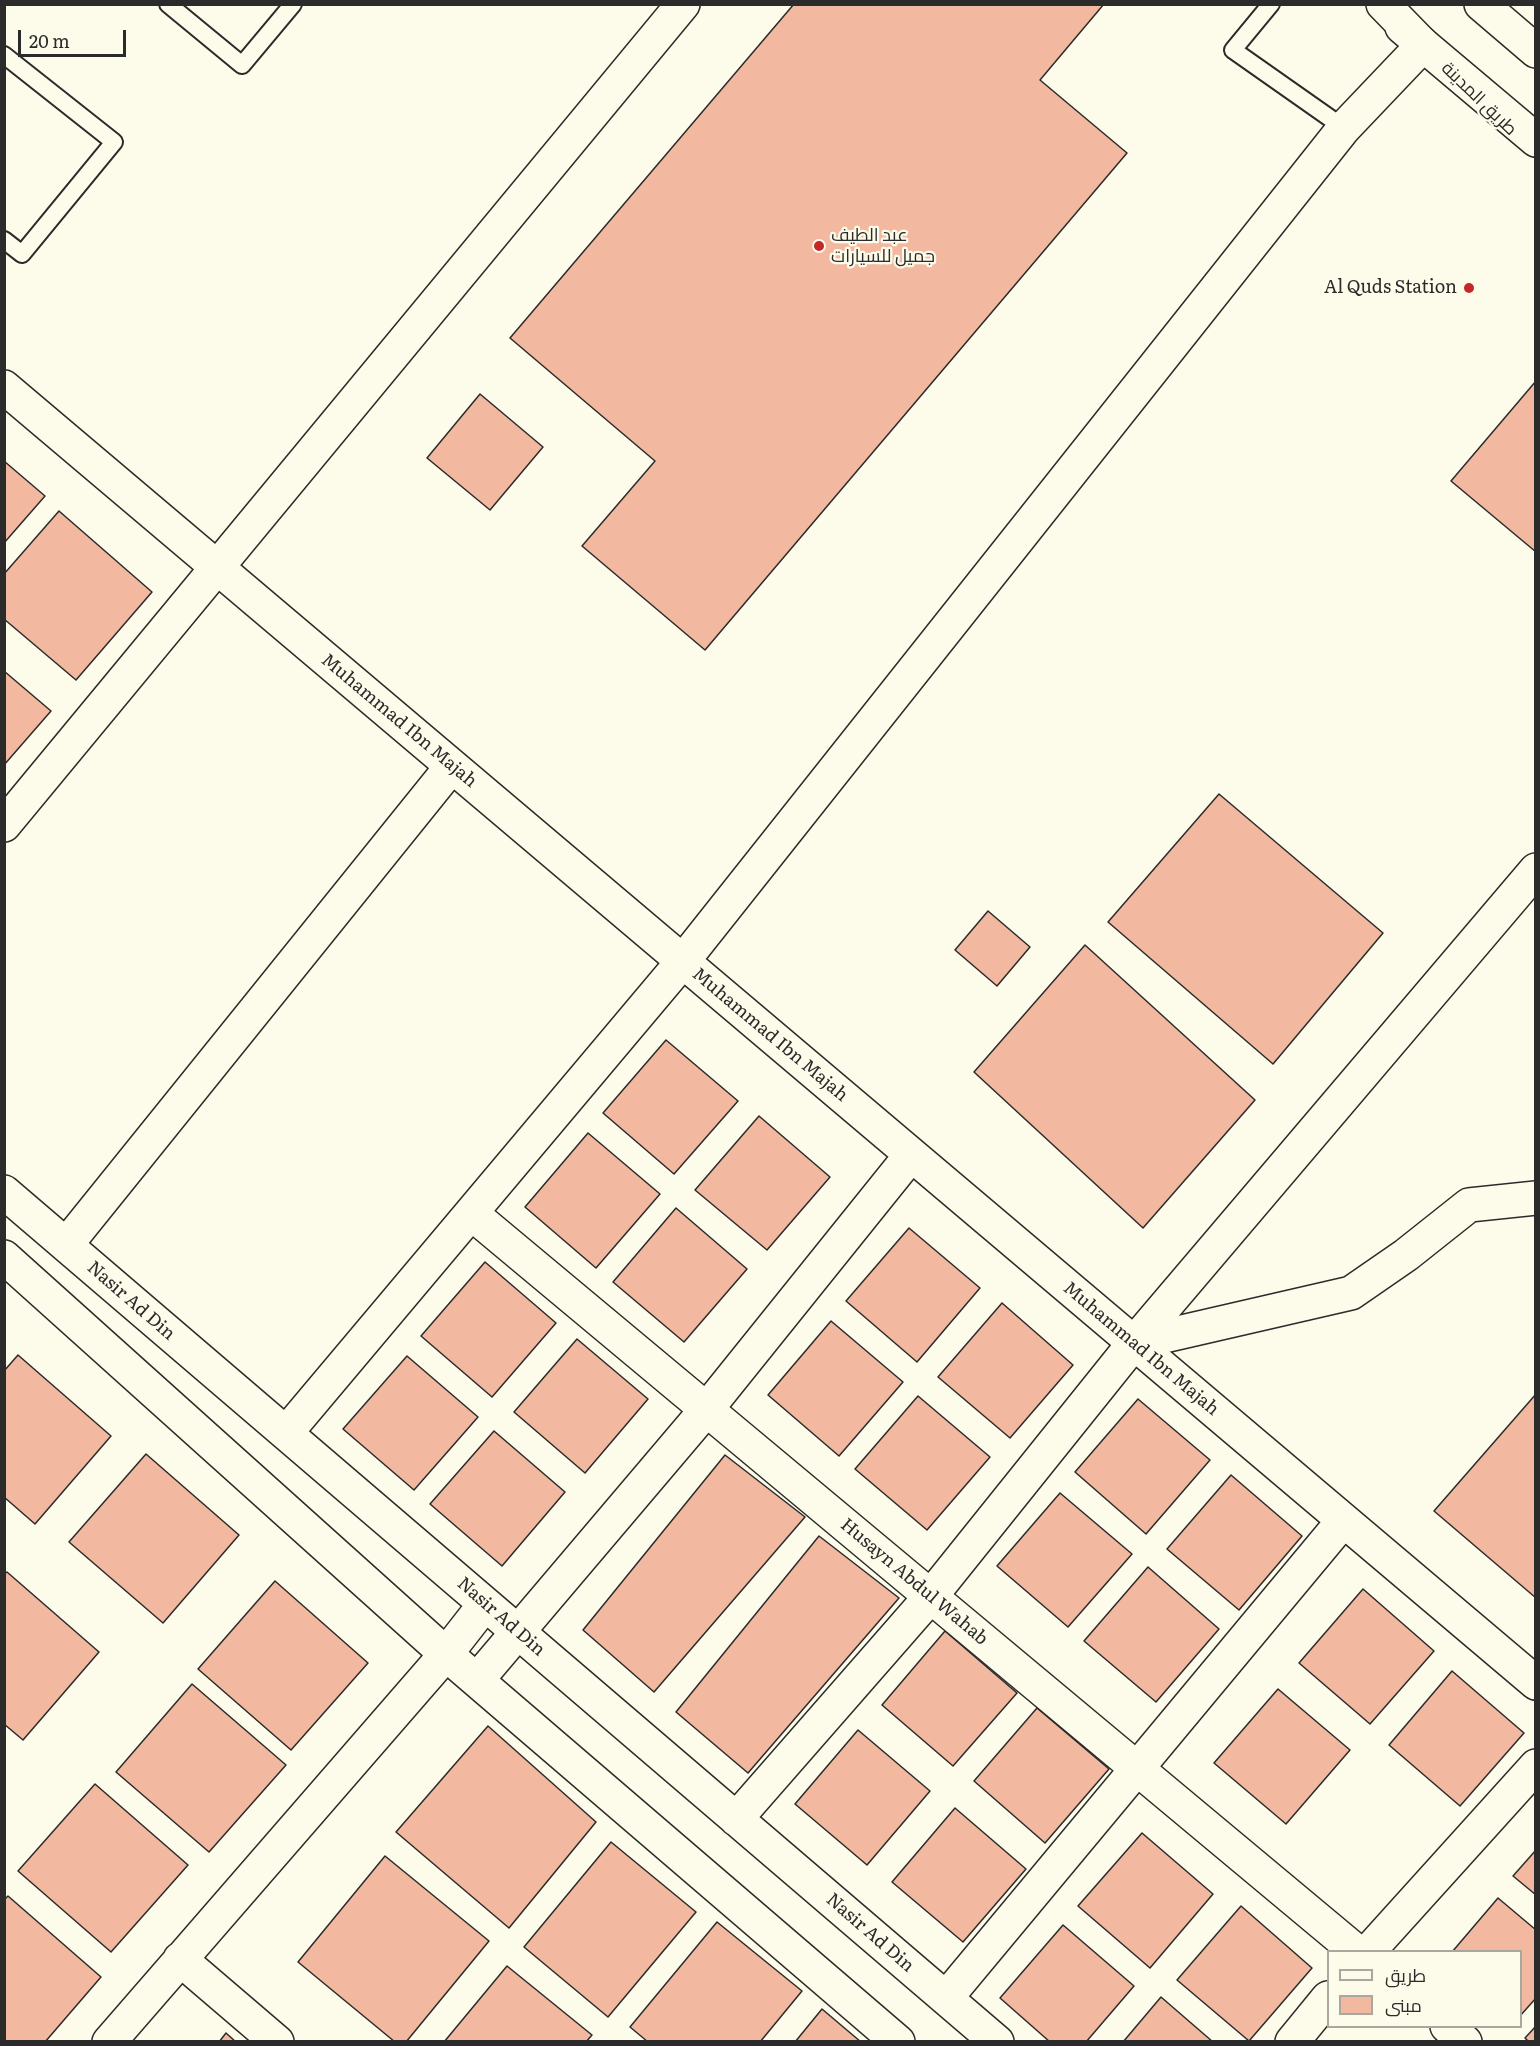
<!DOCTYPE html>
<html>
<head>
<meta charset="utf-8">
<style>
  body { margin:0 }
  #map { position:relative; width:1540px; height:2046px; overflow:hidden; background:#fdfbea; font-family:Literata,Cairo,serif }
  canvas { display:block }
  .frame { position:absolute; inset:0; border:6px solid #2b2b2b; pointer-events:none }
  .legend { position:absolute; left:1327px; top:1950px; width:195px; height:78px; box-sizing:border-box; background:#fdfbea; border:2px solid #a9a89e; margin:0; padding:8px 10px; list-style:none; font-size:18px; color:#2b2b2b }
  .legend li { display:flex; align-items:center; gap:12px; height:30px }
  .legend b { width:30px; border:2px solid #a9a89e }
  .scale { position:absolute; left:18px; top:30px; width:108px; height:27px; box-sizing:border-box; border:3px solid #2b2b2b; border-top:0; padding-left:8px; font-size:18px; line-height:21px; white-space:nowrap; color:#2b2b2b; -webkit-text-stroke:4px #fdfbea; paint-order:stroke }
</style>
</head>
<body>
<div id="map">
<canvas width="1540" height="2046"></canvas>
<div class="frame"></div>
<ul class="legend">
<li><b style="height:8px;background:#fdfbea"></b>طريق</li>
<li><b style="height:16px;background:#f2b8a0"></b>مبنى</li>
</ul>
<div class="scale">20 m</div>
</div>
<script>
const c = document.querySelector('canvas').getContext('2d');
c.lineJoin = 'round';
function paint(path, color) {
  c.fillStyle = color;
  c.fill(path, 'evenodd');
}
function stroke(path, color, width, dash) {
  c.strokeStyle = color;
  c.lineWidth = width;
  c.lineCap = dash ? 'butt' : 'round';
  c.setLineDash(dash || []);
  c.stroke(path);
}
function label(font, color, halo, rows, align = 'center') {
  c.font = font + ' Literata,Cairo,serif';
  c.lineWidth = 4.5;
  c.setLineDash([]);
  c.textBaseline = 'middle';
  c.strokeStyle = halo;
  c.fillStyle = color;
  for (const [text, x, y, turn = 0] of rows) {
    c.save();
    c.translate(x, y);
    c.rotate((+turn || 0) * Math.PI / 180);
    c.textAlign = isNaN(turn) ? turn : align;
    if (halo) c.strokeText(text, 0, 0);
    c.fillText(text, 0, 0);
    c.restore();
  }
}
const building = new Path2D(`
  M794,4H1104L1040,80L1127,153L705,650L582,546L655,461L510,338Z
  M1536,381V552L1451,481Z
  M480,394L543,447L490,510L427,458Z
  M4,461L45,496L4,543Z
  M59,511L152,592L76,680L4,619V574Z
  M4,671L51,711L4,765Z
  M1219,794L1383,933L1273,1064L1108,922Z
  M988,911L1030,947L997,986L955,950Z
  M1085,945L1255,1100L1143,1228L974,1072Z
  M666,1040L738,1101L674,1174L603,1113Z
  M759,1116L830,1177L767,1250L695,1190Z
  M588,1133L660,1194L596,1268L525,1207Z
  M676,1208L747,1269L684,1342L613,1282Z
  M909,1228L980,1288L917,1362L846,1301Z
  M485,1262L556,1323L492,1397L421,1336Z
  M1002,1303L1073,1365L1010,1438L938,1377Z
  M831,1321L903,1382L839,1456L768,1395Z
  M577,1339L648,1399L585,1473L514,1412Z
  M18,1355L111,1436L35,1524L4,1497V1371Z
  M407,1356L478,1417L414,1490L343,1429Z
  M1536,1394V1598L1434,1511Z
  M918,1396L990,1457L927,1530L855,1469Z
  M1138,1399L1210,1460L1146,1534L1075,1472Z
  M494,1431L565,1492L502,1566L430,1504Z
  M146,1454L239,1535L163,1623L69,1542Z
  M725,1455L805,1517L654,1692L583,1630Z
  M1231,1475L1302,1536L1239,1610L1167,1549Z
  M1060,1493L1132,1554L1068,1627L997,1566Z
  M819,1536L899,1598L748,1773L676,1712Z
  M1148,1567L1219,1629L1156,1702L1084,1641Z
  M7,1572L99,1652L23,1740L4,1724V1574Z
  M275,1581L368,1663L291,1750L198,1669Z
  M1363,1589L1434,1651L1370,1724L1299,1663Z
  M945,1631L1017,1693L953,1766L882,1705Z
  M1452,1671L1524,1733L1460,1806L1389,1745Z
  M192,1684L286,1765L209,1852L116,1772Z
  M1278,1689L1350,1750L1286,1824L1214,1763Z
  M1037,1708L1109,1769L1045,1843L974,1781Z
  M488,1726L596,1822L509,1928L396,1832Z
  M858,1730L930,1791L867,1865L795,1804Z
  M95,1784L188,1865L111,1952L18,1871Z
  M955,1808L1026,1869L963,1942L892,1882Z
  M1142,1833L1213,1894L1150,1968L1078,1906Z
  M611,1842L696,1912L608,2017L524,1947Z
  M1536,1850V1895L1513,1876Z
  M385,1856L489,1941L406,2042H395L298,1962Z
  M8,1896L101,1977L45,2042H4V1900Z
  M1498,1898L1536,1930V1998L1520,2016V1952H1452Z
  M1241,1906L1312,1968L1249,2041L1177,1980Z
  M717,1922L802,1991L760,2042H648L630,2027Z
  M1063,1925L1134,1986L1086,2042H1050L1000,1998Z
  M507,1966L592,2035L586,2042H444Z
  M1161,1997L1213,2042H1123Z
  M822,2009L861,2042H795Z
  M1536,2026V2042H1529L1525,2038Z
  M226,2033L236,2042H219Z`);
const lane = new Path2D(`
  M168,4L242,65L293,4
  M1271,4L1233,50L1344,128
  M4,55L114,142L22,254L4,240`);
const street = new Path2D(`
  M4,387L1536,1683
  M4,825L683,4
  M4,1192L997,2042
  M471,1213L1357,1952
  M66,1245L452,766
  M4,1257L446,1654L898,2042
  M1134,1343L1351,1293L1406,1255L1469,1205L1536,1198
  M286,1433L683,961L1344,128L1423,45
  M477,1680L706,1410L911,1155
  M736,1819L931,1596L1134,1343L1536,870
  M1368,1952L1536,1766
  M180,1959L277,2042
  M946,1998L1343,1521
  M1447,2026L1465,2042
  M109,2042L446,1654L485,1604
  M1292,2042L1328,1998`);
const primary = new Path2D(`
  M1402,27L1536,140`);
const highway = new Path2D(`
  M1383,4L1423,45
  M1481,4L1536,51`);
const markers = [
  [819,246,6,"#c62828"],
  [1469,288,6,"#c62828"]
];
const streetNames = [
  ["طريق المدينة",1479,99,44],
  ["Muhammad Ibn Majah",399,721,40],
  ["Muhammad Ibn Majah",770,1035,40],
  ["Nasir Ad Din",131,1301,41],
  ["Muhammad Ibn Majah",1141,1349,40],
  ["Husayn Abdul Wahab",914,1582,40],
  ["Nasir Ad Din",501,1617,41],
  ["Nasir Ad Din",870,1933,41]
];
const poiNames = [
  ["عبد الطيف",831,236],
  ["جميل للسيارات",831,257],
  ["Al Quds Station",1457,288,"right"]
];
paint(building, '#f2b8a0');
stroke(building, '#2b2b2b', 1.5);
stroke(lane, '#2b2b2b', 20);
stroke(street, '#2b2b2b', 36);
stroke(primary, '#2b2b2b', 36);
stroke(highway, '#2b2b2b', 36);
stroke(lane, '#fdfbea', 16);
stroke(street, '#fdfbea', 33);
stroke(primary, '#fdfbea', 33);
stroke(highway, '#fdfbea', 33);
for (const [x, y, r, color] of markers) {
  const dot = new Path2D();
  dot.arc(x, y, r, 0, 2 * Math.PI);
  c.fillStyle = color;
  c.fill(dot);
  stroke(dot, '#fdfbea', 2);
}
label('18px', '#2b2b2b', '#fdfbea', streetNames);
label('18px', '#2b2b2b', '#fdfbea', poiNames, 'left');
</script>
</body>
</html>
